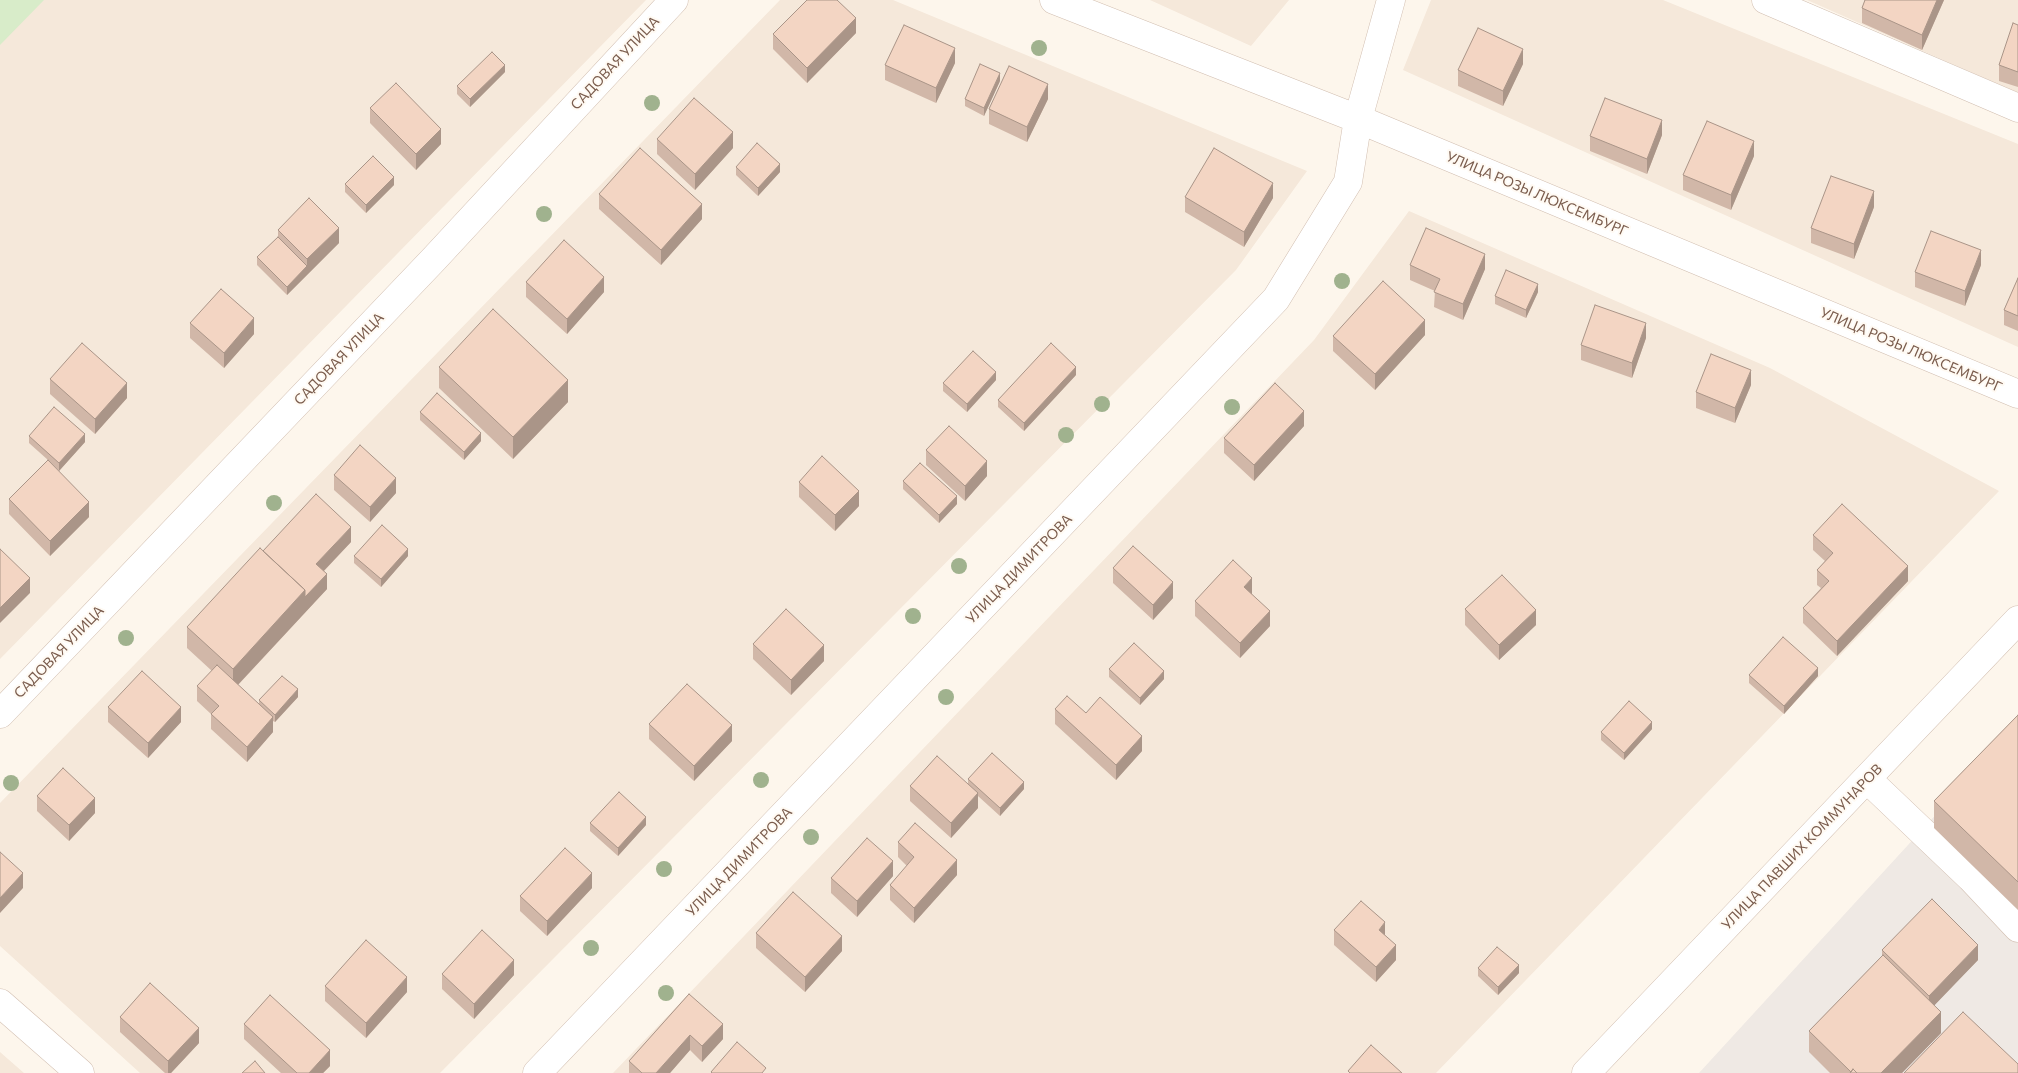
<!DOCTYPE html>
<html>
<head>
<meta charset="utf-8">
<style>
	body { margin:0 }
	canvas { display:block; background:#fdf6ec }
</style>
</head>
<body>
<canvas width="2018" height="1073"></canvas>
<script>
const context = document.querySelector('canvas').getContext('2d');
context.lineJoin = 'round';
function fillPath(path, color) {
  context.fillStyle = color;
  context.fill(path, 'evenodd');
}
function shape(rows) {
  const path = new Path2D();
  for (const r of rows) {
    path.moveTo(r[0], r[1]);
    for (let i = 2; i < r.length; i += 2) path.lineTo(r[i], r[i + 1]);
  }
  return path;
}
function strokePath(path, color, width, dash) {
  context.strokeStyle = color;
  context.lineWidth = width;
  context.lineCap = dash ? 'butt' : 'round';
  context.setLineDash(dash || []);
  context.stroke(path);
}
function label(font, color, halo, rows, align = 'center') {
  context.font = font + ' Commissioner,sans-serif';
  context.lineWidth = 4;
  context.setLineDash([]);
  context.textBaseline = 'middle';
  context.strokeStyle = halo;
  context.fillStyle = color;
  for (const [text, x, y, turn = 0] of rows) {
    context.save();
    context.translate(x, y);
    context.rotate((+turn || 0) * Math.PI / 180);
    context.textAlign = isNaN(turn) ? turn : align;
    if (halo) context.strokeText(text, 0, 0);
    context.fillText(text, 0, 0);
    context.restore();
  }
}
const residential = shape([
	[0,0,646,0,0,659],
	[780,0,893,0,1307,171,1236,270,440,1073,140,1073,0,946,0,803],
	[1150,0,1289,0,1251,46],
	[1431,0,1663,0,2018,144,2018,347,1403,70],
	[1807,0,2018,0,2018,93],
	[1409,211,1770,368,1999,491,1436,1073,613,1073,1314,340],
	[0,1052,24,1073,0,1073]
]);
const industrial = shape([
	[2018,725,2018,1073,1699,1073]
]);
const green = shape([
	[0,0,44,0,0,45]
]);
const minor = shape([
	[1054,0,1358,119,2018,394],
	[1766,0,2018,108],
	[0,714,434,259,674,0],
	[1867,779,1971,878,2018,928],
	[0,1003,80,1073],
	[537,1073,1276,299,1348,182,1358,119,1391,0],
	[1586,1073,2018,620]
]);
const trees = [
	[1039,48],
	[652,103],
	[544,214],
	[1342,281],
	[1102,404],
	[1232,407],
	[1066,435],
	[274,503],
	[959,566],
	[913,616],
	[126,638],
	[946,697],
	[761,780],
	[11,783],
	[811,837],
	[664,869],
	[591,948],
	[666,993]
];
const wall = shape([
	[1865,0,1944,0,1922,50,1862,23,1862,8],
	[2018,25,2018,87,1999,81,1999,65],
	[856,33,807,83,773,49,773,34],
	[955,63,936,103,885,80,885,65],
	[1523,64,1503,106,1458,86,1458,70],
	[505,72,470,107,457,94,457,86],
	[1000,81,984,116,965,106,965,99],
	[1048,99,1027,142,989,124,989,109],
	[370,108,441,144,416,170,370,123],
	[1662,135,1647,174,1590,151,1590,136],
	[657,139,733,148,695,190,657,154],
	[1754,156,1731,210,1683,190,1683,175],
	[736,167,780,172,758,196,736,175],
	[345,184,394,185,366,213,345,192],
	[599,194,702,219,661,265,599,209],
	[1185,197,1273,198,1244,247,1185,212],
	[1874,207,1854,259,1811,243,1811,228],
	[278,230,339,243,287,295,257,265,257,257,278,237],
	[1410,265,1485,269,1463,320,1434,307,1435,291,1410,280],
	[1981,265,1965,306,1915,287,1915,272],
	[2018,278,2018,331,2004,325,2004,310],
	[526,282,604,292,567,334,526,297],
	[1538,292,1526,318,1495,304,1495,296],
	[190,323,254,334,224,368,190,338],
	[1425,335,1375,390,1333,351,1333,336],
	[1646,338,1632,378,1581,360,1581,345],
	[439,367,568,402,513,459,439,388],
	[1076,375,1024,431,998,407,998,400],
	[50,379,127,398,95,434,50,394],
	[996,380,967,412,943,391,943,383],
	[1751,385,1735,423,1696,408,1696,392],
	[420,412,481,441,464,460,420,420],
	[1304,426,1254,481,1224,453,1224,438],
	[29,436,85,442,59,471,49,461,89,517,50,556,9,514,9,499,48,460,29,443],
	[926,450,987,476,965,501,926,465],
	[334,475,396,493,370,522,334,490],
	[903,481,957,504,939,523,903,489],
	[799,482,859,506,835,531,799,497],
	[1813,535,1908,581,1837,656,1803,623,1803,608,1821,588,1817,585,1817,570,1825,561,1813,550],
	[351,542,324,571,327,589,238,685,259,705,259,700,298,697,275,722,273,721,273,732,247,762,211,729,211,714,197,701,197,686,212,671,187,648,187,627,263,551],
	[354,556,408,556,381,587,354,563],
	[1113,568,1173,598,1153,620,1113,583],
	[1252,594,1270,626,1240,658,1195,616,1195,601],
	[1465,609,1536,625,1499,660,1465,625],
	[753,644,824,661,791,695,753,659],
	[1109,669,1164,679,1140,705,1109,677],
	[1749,675,1818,676,1784,714,1749,683],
	[108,707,181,722,148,758,108,722],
	[1055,709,1086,713,1142,751,1116,780,1055,724],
	[2018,715,2018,910,1934,828,1934,801],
	[649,724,732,741,694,781,649,739],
	[1652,729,1624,760,1601,740,1601,732],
	[968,779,1024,789,1000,816,978,796,978,808,951,838,910,801,910,786,968,784],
	[37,796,95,813,69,841,37,811],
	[590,823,646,825,618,856,590,831],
	[898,842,957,875,914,923,890,900,890,885,907,866,898,857],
	[893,876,857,917,831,893,831,878],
	[592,888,547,936,520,911,520,896],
	[1334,930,1385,935,1396,960,1376,982,1334,945],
	[756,933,842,951,805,992,756,948],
	[1882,950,1978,960,1934,1005,1941,1033,1902,1073,1830,1073,1809,1052,1809,1031,1882,956],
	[1478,968,1519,973,1498,995,1478,976],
	[442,974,514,975,474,1019,442,989],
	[325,986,407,992,366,1038,325,1001],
	[689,994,723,1039,702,1062,690,1050,670,1073,629,1073,629,1061],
	[120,1017,199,1043,171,1073,165,1073,120,1032],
	[244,1024,330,1066,323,1073,281,1073,244,1039]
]);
const shadedWall = shape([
	[1937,0,1944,0,1922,50,1922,35],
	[856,18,856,33,807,83,807,68],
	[955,48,955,63,936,103,936,88],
	[1523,49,1523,64,1503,106,1503,91],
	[505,65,505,72,470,107,470,99],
	[1000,73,1000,81,984,116,984,108],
	[1048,84,1048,99,1027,142,1027,127],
	[1662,120,1662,135,1647,174,1647,159],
	[441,129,441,144,416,170,416,154],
	[733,132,733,148,695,190,695,174],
	[1754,141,1754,156,1731,210,1731,195],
	[780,164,780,172,758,196,758,188],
	[394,177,394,185,366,213,366,205],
	[1273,183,1273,198,1244,247,1244,232],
	[1874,191,1874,207,1854,259,1854,244],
	[702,204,702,219,661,265,661,250],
	[339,228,339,243,287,295,287,287,307,266,307,259],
	[1981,250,1981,265,1965,306,1965,291],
	[1485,254,1485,269,1463,320,1463,304],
	[604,277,604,292,567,334,567,319],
	[1538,284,1538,292,1526,318,1526,310],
	[254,318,254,334,224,368,224,353],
	[1425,320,1425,335,1375,390,1375,374],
	[1646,323,1646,338,1632,378,1632,363],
	[1076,367,1076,375,1024,431,1024,423],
	[1751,370,1751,385,1735,423,1735,408],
	[996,372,996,380,967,412,967,404],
	[568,380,568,402,513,459,513,437],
	[127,383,127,398,95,434,95,419],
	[1304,411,1304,426,1254,481,1254,465],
	[481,433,481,441,464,460,464,452],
	[85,434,85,442,59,471,59,463],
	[987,461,987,476,965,501,965,486],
	[396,478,396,493,370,522,370,507],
	[859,491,859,506,835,531,835,515],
	[957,496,957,504,939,523,939,515],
	[89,502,89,517,50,556,50,541],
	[351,527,351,542,316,579,316,564],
	[408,549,408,556,381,587,381,579],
	[1908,566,1908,581,1837,656,1837,641],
	[327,574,327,589,233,690,233,669,305,590],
	[30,578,30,593,0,623,0,608],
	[1252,578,1252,594,1244,602,1244,587],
	[1173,582,1173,598,1153,620,1153,605],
	[1536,610,1536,625,1499,660,1499,645],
	[1270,611,1270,626,1240,658,1240,643],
	[824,645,824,661,791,695,791,680],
	[1818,668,1818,676,1784,714,1784,706],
	[1164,671,1164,679,1140,705,1140,698],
	[298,689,298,697,275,722,275,715],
	[181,707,181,722,148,758,148,743],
	[273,717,273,732,247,762,247,747],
	[1652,722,1652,729,1624,760,1624,753],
	[732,725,732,741,694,781,694,766],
	[1142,736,1142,751,1116,780,1116,765],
	[1024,782,1024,789,1000,816,1000,808],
	[978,793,978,808,951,838,951,823],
	[95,798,95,813,69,841,69,825],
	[646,817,646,825,618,856,618,848],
	[957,860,957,875,914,923,914,908],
	[893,861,893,876,857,917,857,901],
	[23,873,23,888,0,913,0,898],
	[592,873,592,888,547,936,547,921],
	[1385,922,1385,937,1379,930],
	[842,936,842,951,805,992,805,977],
	[1396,945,1396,960,1376,982,1376,967],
	[1978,945,1978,960,1929,1011,1929,996],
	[514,960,514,975,474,1019,474,1004],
	[1519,965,1519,973,1498,995,1498,987],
	[407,977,407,992,366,1038,366,1023],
	[1941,1012,1941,1033,1902,1073,1881,1073],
	[723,1024,723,1039,702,1062,702,1046],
	[199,1028,199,1043,171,1073,168,1073,168,1061],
	[690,1035,690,1050,670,1073,656,1073],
	[330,1050,330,1066,323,1073,309,1073]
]);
const building = shape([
	[807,0,837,0,856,18,807,68,773,34,807,0],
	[1865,0,1937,0,1922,35,1862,8,1865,0],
	[2013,23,2018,25,2018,72,1999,65,2013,23],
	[904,25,955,48,936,88,885,65,904,25],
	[1478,28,1523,49,1503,91,1458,70,1478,28],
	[492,52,505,65,470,99,457,86,492,52],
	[980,64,1000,73,984,108,965,99,980,64],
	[1009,66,1048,84,1027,127,989,109,1009,66],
	[396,83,441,129,416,154,370,108,396,83],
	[694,98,733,132,695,174,657,139,694,98],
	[1605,98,1662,120,1647,159,1590,136,1605,98],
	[1707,121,1754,141,1731,195,1683,175,1707,121],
	[757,143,780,164,758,188,736,167,757,143],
	[640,148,702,204,661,250,599,194,640,148],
	[1214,148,1273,183,1244,232,1185,197,1214,148],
	[373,156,394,177,366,205,345,184,373,156],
	[1831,176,1874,191,1854,244,1811,228,1831,176],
	[309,198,339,228,307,259,278,230,309,198],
	[1426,228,1485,254,1463,304,1434,292,1440,279,1410,265,1426,228],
	[1931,231,1981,250,1965,291,1915,272,1931,231],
	[278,237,307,266,287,287,257,257,278,237],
	[564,240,604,277,567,319,526,282,564,240],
	[1506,270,1538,284,1526,310,1495,296,1506,270],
	[2018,278,2018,316,2004,310,2018,278],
	[1383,281,1425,320,1375,374,1333,336,1383,281],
	[221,289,254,318,224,353,190,323,221,289],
	[1595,305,1646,323,1632,363,1581,345,1595,305],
	[493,309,568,380,513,437,439,367,493,309],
	[82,343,127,383,95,419,50,379,82,343],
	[1051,343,1076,367,1024,423,998,400,1051,343],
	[973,351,996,372,967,404,943,383,973,351],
	[1711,354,1751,370,1735,408,1696,392,1711,354],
	[1275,383,1304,411,1254,465,1224,438,1275,383],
	[437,393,481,433,464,452,420,412,437,393],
	[54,407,85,434,59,463,29,436,54,407],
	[949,426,987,461,965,486,926,450,949,426],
	[360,445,396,478,370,507,334,475,360,445],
	[822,456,859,491,835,515,799,482,822,456],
	[48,460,89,502,50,541,9,499,48,460],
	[920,463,957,496,939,515,903,481,920,463],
	[316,494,351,527,316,564,327,574,305,597,305,590,263,551,316,494],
	[1842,504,1908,566,1837,641,1803,608,1829,581,1817,570,1833,553,1813,535,1842,504],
	[382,525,408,549,381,579,354,556,382,525],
	[1133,546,1173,582,1153,605,1113,568,1133,546],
	[260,548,305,590,233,669,187,627,260,548],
	[0,549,30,578,0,608,0,549],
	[1233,560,1252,578,1244,587,1270,611,1240,643,1195,601,1233,560],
	[1502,575,1536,610,1499,645,1465,609,1502,575],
	[786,609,824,645,791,680,753,644,786,609],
	[1783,637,1818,668,1784,706,1749,675,1783,637],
	[1134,643,1164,671,1140,698,1109,669,1134,643],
	[217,665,273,717,247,747,211,714,219,706,197,686,217,665],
	[142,671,181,707,148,743,108,707,142,671],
	[282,676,298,689,275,715,259,700,282,676],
	[687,684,732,725,694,766,649,724,687,684],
	[1067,696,1086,713,1100,697,1142,736,1116,765,1055,709,1067,696],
	[1629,701,1652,722,1624,753,1601,732,1629,701],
	[2018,715,2018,882,1934,801,2018,715],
	[992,753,1024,782,1000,808,968,779,992,753],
	[937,756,978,793,951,823,910,786,937,756],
	[63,768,95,798,69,825,37,796,63,768],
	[619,792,646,817,618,848,590,823,619,792],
	[915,823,957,860,914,908,890,885,914,857,898,842,915,823],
	[867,838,893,861,857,901,831,878,867,838],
	[565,848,592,873,547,921,520,896,565,848],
	[0,852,23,873,0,898,0,852],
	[793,892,842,936,805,977,756,933,793,892],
	[1932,899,1978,945,1929,996,1882,950,1932,899],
	[1361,901,1385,922,1379,930,1396,945,1376,967,1334,930,1361,901],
	[482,930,514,960,474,1004,442,974,482,930],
	[366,940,407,977,366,1023,325,986,366,940],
	[1497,947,1519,965,1498,987,1478,968,1497,947],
	[1883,955,1941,1012,1881,1073,1857,1073,1853,1069,1851,1072,1809,1031,1883,955],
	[150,983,199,1028,168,1061,120,1017,150,983],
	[689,994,723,1024,702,1046,690,1035,656,1073,642,1073,629,1061,689,994],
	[270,995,330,1050,309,1073,297,1073,244,1024,270,995],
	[1963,1012,2018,1064,2018,1073,1904,1073,1963,1012],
	[737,1042,766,1068,762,1073,712,1073,711,1072,737,1042],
	[1371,1045,1402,1073,1350,1073,1348,1071,1371,1045],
	[255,1061,265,1073,242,1073,255,1061],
	[1853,1069,1857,1073,1850,1073,1853,1069]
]);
const streetNames = [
	["САДОВАЯ УЛИЦА",615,63,-47],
	["УЛИЦА РОЗЫ ЛЮКСЕМБУРГ",1537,194,23],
	["УЛИЦА РОЗЫ ЛЮКСЕМБУРГ",1911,350,23],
	["САДОВАЯ УЛИЦА",339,359,-46],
	["УЛИЦА ДИМИТРОВА",1019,569,-46],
	["САДОВАЯ УЛИЦА",59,652,-46],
	["УЛИЦА ПАВШИХ КОММУНАРОВ",1802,847,-46],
	["УЛИЦА ДИМИТРОВА",739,862,-46]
];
fillPath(residential, '#f5e8da');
fillPath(industrial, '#efe9e4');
fillPath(green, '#d8ecc9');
strokePath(minor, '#d1beb0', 29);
strokePath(minor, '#fff', 28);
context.fillStyle = '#a0b28e';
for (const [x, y] of trees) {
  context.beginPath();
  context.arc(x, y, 8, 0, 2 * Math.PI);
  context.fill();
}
fillPath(wall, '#d1b7a8');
fillPath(shadedWall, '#aa9588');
fillPath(building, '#f3d5c3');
strokePath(building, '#aa9588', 1);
label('14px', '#7a5c4d', '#fffaf3', streetNames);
</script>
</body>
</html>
